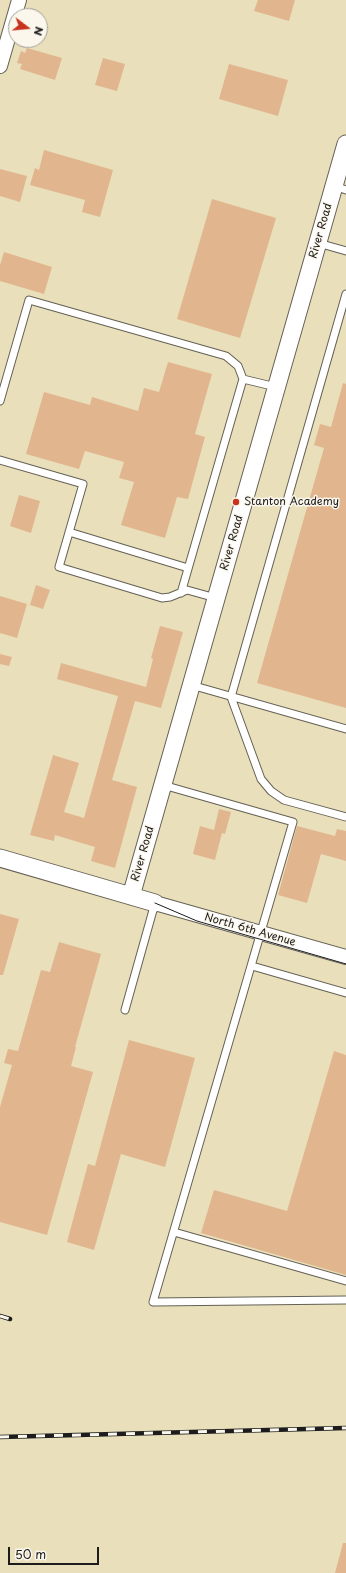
<!DOCTYPE html>
<html>
<head>
<meta charset="utf-8">
<style>
	body { margin:0 }
	#map { position:relative; width:346px; height:1573px; overflow:hidden; background:#e9dfbb; font-family:"Playpen Sans",sans-serif }
	canvas { display:block }
	.north { position:absolute; left:8px; top:8px; width:40px; height:40px; box-sizing:border-box; background:#fbf7ec; border:1px solid #a29f99; border-radius:50%; rotate:106deg; font-size:11px; font-weight:700; line-height:16px; text-align:center; color:#1c1c1c }
	.north::after { content:''; display:block; margin:auto; width:14px; height:18px; background:#c8321e; clip-path:polygon(50% 0,100% 100%,50% 72%,0 100%) }
	.scale { position:absolute; left:8px; top:1547px; width:91px; height:18px; box-sizing:border-box; border:2px solid #1c1c1c; border-top:0; padding-left:5px; font-size:12px; line-height:14px; white-space:nowrap; color:#1c1c1c; -webkit-text-stroke:3px #fbf7ec; paint-order:stroke }
</style>
</head>
<body>
<div id="map">
<canvas width="346" height="1573"></canvas>
<div class="north">N</div>
<div class="scale">50 m</div>
</div>
<script>
const context = document.querySelector('canvas').getContext('2d');
context.lineJoin = 'round';
function fillPath(path, color) {
  context.fillStyle = color;
  context.fill(path, 'evenodd');
}
function shape(rows) {
  const path = new Path2D();
  for (const r of rows) {
    path.moveTo(r[0], r[1]);
    for (let i = 2; i < r.length; i += 2) path.lineTo(r[i], r[i + 1]);
  }
  return path;
}
function strokePath(path, color, width, dash) {
  context.strokeStyle = color;
  context.lineWidth = width;
  context.lineCap = dash ? 'butt' : 'round';
  context.setLineDash(dash || []);
  context.stroke(path);
}
function label(font, color, halo, rows, align = 'center') {
  context.font = font + ' "Playpen Sans",sans-serif';
  context.lineWidth = 3;
  context.setLineDash([]);
  context.textBaseline = 'middle';
  context.strokeStyle = halo;
  context.fillStyle = color;
  for (const [text, x, y, turn = 0] of rows) {
    context.save();
    context.translate(x, y);
    context.rotate((+turn || 0) * Math.PI / 180);
    context.textAlign = isNaN(turn) ? turn : align;
    if (halo) context.strokeText(text, 0, 0);
    context.fillText(text, 0, 0);
    context.restore();
  }
}
const building = shape([
	[258,0,295,0,289,21,254,11],
	[27,48,62,58,55,80,20,69,22,64,17,63,21,51,25,53],
	[103,58,125,64,117,91,95,85],
	[229,64,288,80,278,116,219,99],
	[44,150,113,170,100,217,82,212,85,200,30,185,35,168,39,170],
	[0,169,27,176,20,202,0,196],
	[212,199,276,218,240,338,177,319],
	[4,252,52,267,44,294,0,281,0,265],
	[168,362,212,374,195,434,205,437,188,499,177,497,165,538,121,525,134,482,119,478,124,462,85,451,79,469,26,454,44,392,90,405,92,397,138,411,144,388,159,392],
	[343,383,346,384,346,708,257,683,324,448,314,445,320,424,331,427],
	[19,495,40,501,31,533,10,526],
	[36,585,50,590,43,609,30,605],
	[0,596,27,604,17,638,0,633],
	[160,626,183,632,161,708,135,701,112,780,137,787,115,868,91,861,95,847,55,835,54,841,30,835,53,755,79,763,64,812,84,818,118,696,57,679,61,663,146,687,153,659,151,658],
	[0,654,12,657,9,666,0,664],
	[219,809,231,812,225,834,222,833,215,860,193,854,200,826,214,830],
	[297,826,335,836,337,829,346,831,346,861,321,854,307,903,278,895],
	[0,914,19,919,3,975,0,975],
	[59,942,101,954,75,1047,76,1047,71,1066,93,1072,47,1235,0,1222,0,1107,12,1065,4,1063,8,1049,18,1051,41,970,50,972],
	[129,1040,195,1058,165,1167,121,1154,94,1250,67,1242,88,1164,95,1166],
	[334,1051,346,1055,346,1275,201,1233,214,1190,287,1211],
	[343,1543,346,1543,346,1573,335,1573]
]);
const service = shape([
	[334,186,346,190],
	[318,243,346,251],
	[346,294,231,697,261,779,271,791,284,800,346,817],
	[0,401,29,300,226,356,238,366,243,379,276,387],
	[0,460,83,484,59,567,162,598,170,597,187,590,216,598],
	[69,532,188,568],
	[181,593,243,379],
	[191,685,346,729],
	[163,785,293,822,153,1302,346,1300],
	[252,966,346,993],
	[125,1010,155,903],
	[174,1232,346,1281]
]);
const minor = shape([
	[0,66,19,0],
	[155,903,346,957]
]);
const tertiary = shape([
	[0,858,155,903],
	[131,896,346,144]
]);
const tram = shape([
	[155,903,197,921,346,964]
]);
const rail = shape([
	[0,1316,10,1319],
	[0,1437,346,1428]
]);
const markers = [
	[236,502,4,"#c8321e"]
];
const streetNames = [
	["River Road",321,231,-74],
	["River Road",232,543,-74],
	["River Road",143,854,-74],
	["North 6th Avenue",250,930,16]
];
const poiNames = [
	["Stanton Academy",244,502]
];
fillPath(building, '#e1b68e');
strokePath(service, '#646054', 9);
strokePath(minor, '#646054', 16);
strokePath(tertiary, '#646054', 19);
strokePath(service, '#fff', 7);
strokePath(minor, '#fff', 14);
strokePath(tertiary, '#fff', 17);
strokePath(tram, '#1c1c1c', 1);
strokePath(rail, '#1c1c1c', 4.5);
strokePath(rail, '#fbf7ec', 3, [9]);
for (const [x, y, r, color] of markers) {
  const dot = new Path2D();
  dot.arc(x, y, r, 0, 2 * Math.PI);
  context.fillStyle = color;
  context.fill(dot);
  strokePath(dot, '#fbf7ec', 1.5);
}
label('11px', '#1c1c1c', '#fbf7ec', streetNames);
label('11px', '#1c1c1c', '#fbf7ec', poiNames, 'left');
</script>
</body>
</html>
